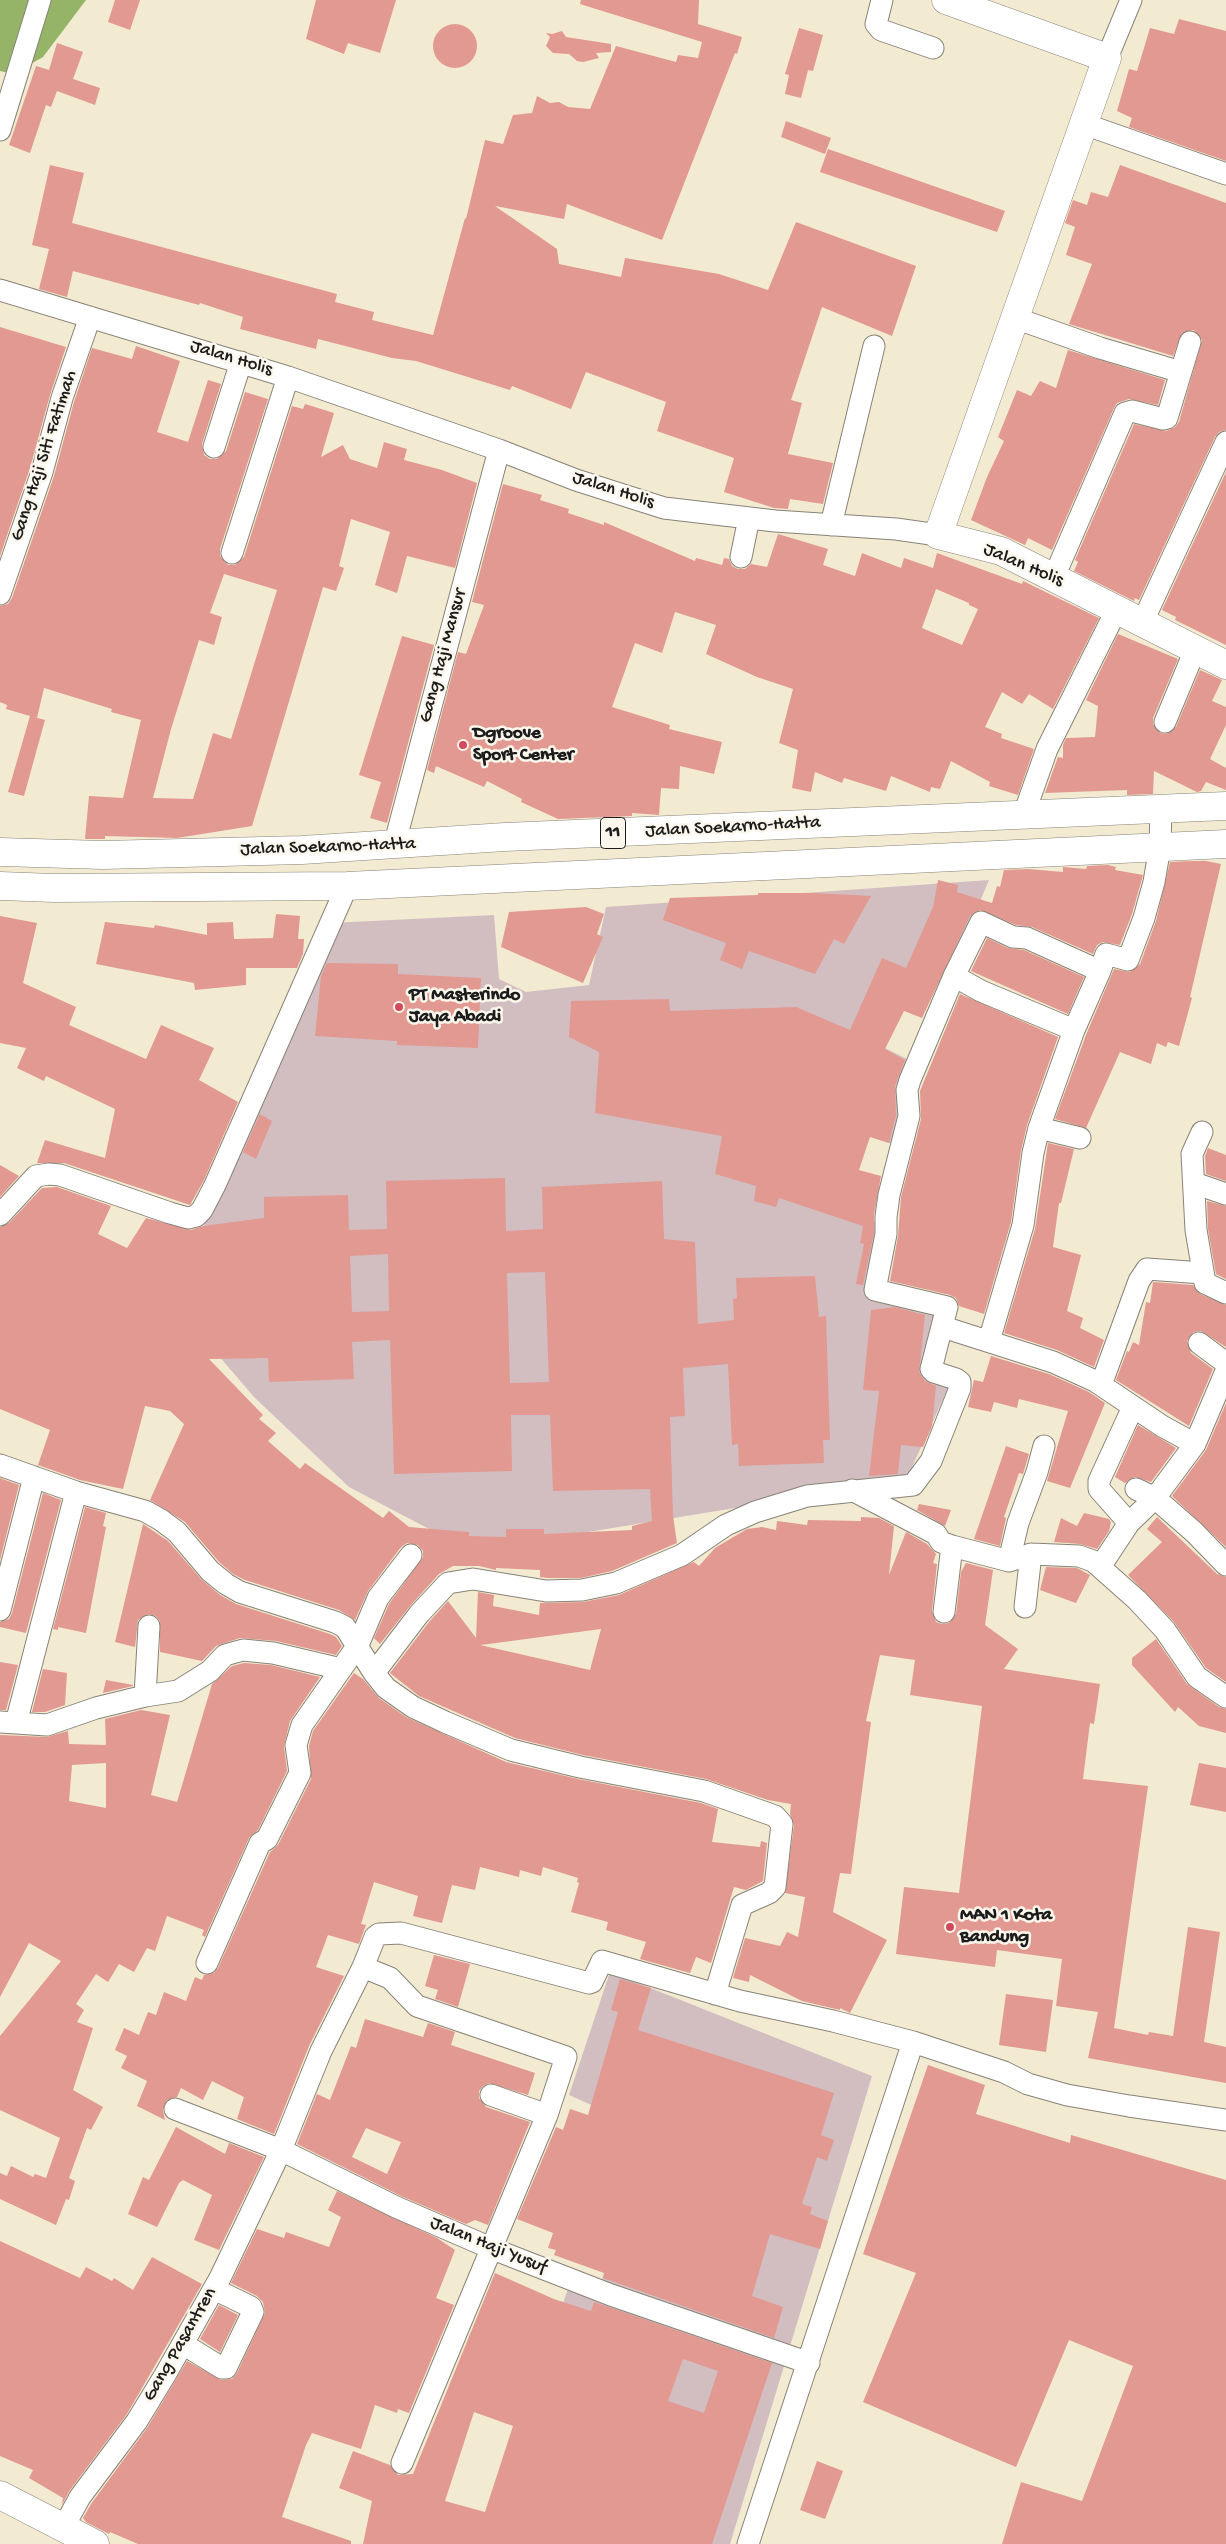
<!DOCTYPE html>
<html>
<head>
<meta charset="utf-8">
<style>
	body { margin:0 }
	canvas { display:block; background:#f3ead2 }
</style>
</head>
<body>
<canvas width="1226" height="2544"></canvas>
<script>
const context = document.querySelector('canvas').getContext('2d');
context.lineJoin = 'round';
function fillPath(path, color) {
  context.fillStyle = color;
  context.fill(path, 'evenodd');
}
function shape(rows) {
  const path = new Path2D();
  for (const r of rows) {
    if (r.length === 3) {
      path.moveTo(r[0] + r[2], r[1]);
      path.arc(r[0], r[1], r[2], 0, 2 * Math.PI);
      continue;
    }
    path.moveTo(r[0], r[1]);
    for (let i = 2; i < r.length; i += 2) path.lineTo(r[i], r[i + 1]);
  }
  return path;
}
function strokePath(path, color, width, dash) {
  context.strokeStyle = color;
  context.lineWidth = width;
  context.lineCap = dash ? 'butt' : 'round';
  context.setLineDash(dash || []);
  context.stroke(path);
}
function label(font, color, halo, rows, align = 'center') {
  context.font = font + ' "Gochi Hand",sans-serif';
  context.lineWidth = 5;
  context.setLineDash([]);
  context.textBaseline = 'middle';
  context.strokeStyle = halo;
  context.fillStyle = color;
  for (const [text, x, y, turn = 0] of rows) {
    context.save();
    context.translate(x, y);
    context.rotate((+turn || 0) * Math.PI / 180);
    context.textAlign = isNaN(turn) ? turn : align;
    if (halo) context.strokeText(text, 0, 0);
    context.fillText(text, 0, 0);
    context.restore();
  }
}
const industrial = shape([
	[989,880,945,985,916,974,883,1047,909,1060,910,1104,895,1145,869,1136,799,1192,881,1225,867,1282,941,1307,922,1366,951,1382,906,1480,515,1544,431,1530,349,1487,254,1397,212,1348,204,1220,331,923,494,915,499,979,526,992,589,985,606,907],
	[610,1972,872,2076,730,2544,481,2544,572,2277,600,2285,654,2133,569,2095]
]);
const forest = shape([
	[0,0,86,0,43,57,13,74,0,71]
]);
const building = shape([
	[115,0,140,0,130,30,108,22],
	[316,0,396,0,380,53,348,43,344,54,306,39],
	[581,0,699,0,698,24,742,37,737,54,735,53,662,240,567,204,564,219,495,206,557,249,559,264,621,277,625,258,719,274,768,290,796,222,916,266,892,336,822,307,791,400,802,403,788,454,833,463,823,504,790,499,788,509,774,508,724,492,734,458,657,431,666,402,586,372,571,409,512,386,510,390,416,361,392,358,318,339,316,349,240,329,243,317,200,303,199,305,73,271,67,297,39,289,49,249,32,245,50,165,84,173,72,223,337,294,335,302,374,312,372,320,433,335,465,218,466,219,485,140,503,144,513,115,532,113,537,96,550,103,559,102,568,107,590,109,616,46,676,62,678,55,698,58,702,42,580,4],
	[1179,19,1226,31,1226,161,1129,127,1132,118,1117,111,1129,69,1137,71,1150,28,1174,34],
	[455,46,22],
	[799,28,823,35,813,71,808,70,801,98,785,94,789,75,785,74],
	[562,31,566,37,611,44,611,52,596,53,599,58,583,62,577,61,569,54,553,53,546,46,550,37,546,33,552,34],
	[57,43,83,52,73,79,100,88,95,105,57,91,51,107,46,105,30,153,9,145,36,66,49,70],
	[786,121,831,138,825,154,781,137],
	[828,149,1005,211,997,232,820,172],
	[1120,165,1226,203,1226,430,1219,432,1215,437,1139,600,1135,598,1134,601,1074,571,1078,562,1075,560,1134,424,1166,431,1175,427,1179,422,1202,340,1194,330,1182,333,1173,356,1069,324,1092,264,1066,255,1075,227,1065,223,1073,200,1087,205,1091,192,1108,197],
	[0,327,66,347,50,395,30,468,0,556],
	[136,346,180,361,157,432,188,442,208,380,221,384,202,444,204,455,210,459,217,459,226,451,245,392,268,399,220,549,220,556,228,565,235,565,244,557,292,406,303,409,305,404,334,413,321,457,343,445,350,459,377,468,384,442,407,449,404,460,442,470,477,483,455,568,407,556,397,593,375,585,390,532,351,519,339,566,344,568,336,591,323,587,252,826,177,838,105,836,105,839,85,839,89,796,123,798,141,720,111,712,112,709,44,688,37,718,6,709,7,705,0,702,0,606,8,604,12,598,54,476,74,402,92,348,132,359],
	[224,574,277,590,231,739,213,733,193,799,153,798,171,729,199,640,214,645,222,617,210,613],
	[1068,350,1165,380,1158,405,1129,399,1117,403,1114,408,1052,550,1028,538,1025,545,971,520,987,477,1004,441,998,437,1017,390,1031,396,1040,381,1056,388],
	[1226,472,1226,645,1175,620,1176,617,1162,610],
	[503,484,542,495,540,500,569,509,568,513,604,525,604,522,695,561,696,558,722,565,724,558,729,559,732,566,738,569,745,569,751,564,767,567,778,534,828,549,823,565,855,576,862,553,901,568,904,558,933,568,937,553,1022,584,1023,581,1099,618,1053,709,1029,694,1022,704,1002,692,985,727,1002,734,1001,738,1034,749,1018,795,989,786,990,782,951,761,940,789,931,787,930,792,891,776,886,791,844,778,842,783,815,772,811,792,792,788,798,750,779,743,793,689,757,677,706,654,716,625,675,612,662,653,635,643,612,707,670,725,669,729,722,742,714,774,680,766,679,789,661,788,659,815,632,813,632,816,558,819,521,802,522,799,487,781,484,787,436,766,434,773,427,770,458,652,466,654,484,605,472,602],
	[936,589,969,603,969,605,978,609,962,645,922,628],
	[1118,634,1178,659,1153,718,1153,724,1160,733,1167,734,1176,727,1200,670,1222,680,1212,701,1226,707,1226,725,1210,759,1226,768,1226,790,1206,782,1201,791,1197,792,1154,771,1153,794,1127,795,1127,790,1045,793,1058,757,1063,758,1063,745,1066,738,1095,737,1098,706,1086,700],
	[402,636,434,645,387,823,370,818,381,782,359,775],
	[30,716,45,720,24,796,8,792],
	[1192,861,1206,861,1221,864,1190,997,1192,998,1179,1046,1168,1042,1166,1047,1157,1043,1151,1064,1120,1052,1086,1128,1055,1119,1086,1035,1114,969,1130,972,1140,964,1156,921,1170,862],
	[1108,865,1116,867,1115,870,1143,875,1132,914,1120,945,1103,942,1097,945,1093,954,1032,927,1016,925,980,910,970,916,922,1018,904,1011,885,1049,905,1060,895,1086,896,1115,889,1143,870,1137,859,1170,881,1176,874,1215,874,1233,863,1285,856,1284,864,1244,860,1243,863,1226,779,1198,776,1207,754,1201,756,1186,715,1174,722,1136,595,1113,599,1052,569,1037,571,1001,669,999,670,1011,796,1007,850,1030,882,958,906,968,933,907,938,880,958,885,957,892,992,903,997,886,1000,887,1004,870,1028,869,1063,872,1063,867,1086,869,1087,866],
	[758,893,815,893,871,896,844,944,834,939,815,974,749,951,742,969,720,960,726,943,663,920,670,898,758,895],
	[586,907,604,914,597,934,603,937,583,983,501,947,509,912],
	[276,914,300,916,298,939,304,939,303,954,297,968,246,968,246,985,195,990,194,983,96,964,105,922,154,928,155,925,207,935,207,923,233,922,234,939,273,938],
	[0,916,37,923,23,983,76,1007,69,1025,146,1059,161,1025,214,1048,199,1080,238,1102,204,1180,190,1205,64,1163,37,1163,45,1140,105,1158,115,1109,46,1076,44,1081,17,1068,26,1048,0,1043],
	[987,938,1008,948,1024,950,1084,977,1068,1014,971,971],
	[327,963,398,964,398,974,481,978,478,1048,397,1045,397,1041,315,1036,321,976],
	[960,994,1058,1037,1027,1125,1021,1151,1011,1222,984,1314,959,1306,956,1298,950,1295,890,1281,898,1236,901,1197,921,1119,920,1091],
	[260,1114,272,1121,256,1159,243,1152],
	[1048,1143,1074,1149,1061,1203,1059,1203,1053,1247,1081,1255,1067,1311,1083,1318,1080,1328,1104,1340,1094,1367,1057,1350,1004,1333,1035,1229],
	[1208,1148,1226,1155,1226,1181,1206,1174,1205,1156],
	[0,1165,19,1176,0,1197],
	[505,1178,506,1231,543,1229,542,1187,662,1181,664,1239,695,1242,698,1324,734,1320,733,1299,737,1298,736,1278,815,1276,819,1317,826,1316,830,1440,823,1440,824,1463,739,1466,738,1444,732,1445,728,1364,683,1368,685,1416,670,1417,673,1516,677,1543,612,1571,581,1578,547,1578,540,1577,540,1570,496,1568,496,1570,479,1566,453,1566,439,1574,410,1606,380,1644,374,1638,389,1604,423,1557,423,1551,418,1545,407,1543,401,1547,368,1591,355,1620,339,1610,245,1580,233,1574,219,1562,185,1522,150,1500,184,1424,170,1411,145,1406,123,1489,80,1480,38,1465,50,1430,0,1409,0,1227,9,1223,42,1188,57,1187,111,1206,98,1234,127,1248,146,1218,191,1230,203,1226,264,1218,264,1197,348,1195,349,1230,387,1229,386,1181],
	[388,1254,389,1311,352,1312,350,1256],
	[545,1272,549,1382,510,1383,507,1273],
	[390,1340,394,1474,512,1471,511,1415,550,1415,553,1491,650,1489,652,1521,632,1526,632,1530,544,1534,544,1529,506,1529,506,1537,469,1536,469,1532,409,1527,389,1511,383,1518,305,1463,300,1469,268,1441,276,1433,259,1419,263,1415,209,1359,268,1358,269,1382,354,1379,352,1342],
	[1207,1201,1226,1206,1226,1279,1216,1274,1208,1229],
	[1153,1282,1193,1285,1200,1294,1226,1305,1226,1347,1201,1331,1194,1332,1187,1341,1191,1353,1213,1369,1189,1426,1116,1380,1127,1351,1129,1352,1133,1342,1139,1345,1146,1302,1150,1303],
	[895,1307,925,1315,919,1372,925,1381,936,1386,932,1426,923,1447,901,1445,898,1474,869,1476,879,1391,863,1390,871,1310],
	[991,1356,1049,1374,1089,1392,1105,1403,1070,1488,1047,1481,1068,1411,1019,1399,1017,1408,994,1402,991,1412,968,1407,974,1380,983,1382],
	[1226,1403,1226,1547,1172,1496,1206,1450],
	[1138,1425,1176,1448,1151,1482,1135,1477,1125,1483,1115,1477],
	[1006,1446,1029,1454,1023,1474,1019,1473,1004,1517,1006,1518,1000,1546,974,1539],
	[0,1478,19,1485,0,1560],
	[43,1493,61,1500,26,1633,0,1627,0,1622,9,1619,12,1613],
	[919,1504,951,1510,945,1526,917,1510],
	[85,1507,106,1513,103,1526,106,1527,86,1633,58,1627,58,1630,53,1629],
	[1084,1513,1109,1519,1111,1522,1109,1531,1097,1549,1080,1544,1054,1542,1061,1518,1077,1526],
	[861,1517,879,1518,894,1526,889,1575,906,1532,927,1544,936,1554,933,1563,937,1564,932,1611,936,1622,942,1624,949,1623,956,1614,961,1572,966,1563,993,1570,985,1625,1018,1649,1004,1669,1100,1684,1094,1724,1090,1723,1083,1779,1148,1786,1114,2028,1148,2035,1149,2032,1173,2036,1188,1927,1220,1932,1204,2042,1226,2047,1226,2083,1088,2058,1098,2012,1056,2006,1062,1959,997,1950,995,1967,896,1954,904,1887,959,1893,982,1706,910,1695,915,1660,880,1655,866,1721,871,1722,851,1874,840,1873,833,1912,887,1940,850,2013,840,2008,840,2010,802,2001,750,1975,749,1982,733,1978,745,1938,780,1946,787,1932,798,1937,805,1897,785,1893,794,1825,790,1814,791,1804,768,1800,706,1779,583,1755,515,1738,419,1696,390,1673,429,1622,448,1601,476,1638,478,1592,494,1595,493,1606,539,1615,540,1603,583,1602,619,1595,694,1562,699,1566,715,1548,747,1529,762,1527,776,1530,777,1521,807,1525,808,1520,861,1521],
	[601,1629,590,1670,480,1645,481,1645],
	[1157,1517,1217,1574,1226,1577,1226,1682,1206,1668,1174,1622,1128,1575,1162,1542,1147,1529],
	[143,1524,168,1541,201,1579,220,1595,236,1604,330,1634,336,1637,342,1646,336,1655,276,1641,240,1638,216,1646,202,1661,160,1652,160,1621,156,1616,149,1614,138,1620,135,1647,115,1642],
	[1046,1567,1077,1568,1090,1575,1076,1603,1040,1590],
	[1156,1639,1187,1684,1219,1707,1226,1709,1226,1733,1199,1726,1178,1707,1175,1712,1132,1665,1132,1658],
	[0,1662,18,1665,6,1710,0,1710],
	[244,1663,271,1665,320,1677,290,1721,284,1746,287,1771,258,1830,249,1838,205,1937,202,1935,204,1930,167,1916,155,1951,147,1948,134,1972,119,1964,108,1982,96,1974,76,2004,84,2010,77,2022,93,2028,73,2090,103,2107,91,2130,87,2128,69,2178,75,2181,69,2200,66,2199,56,2225,0,2199,0,2173,7,2176,11,2166,33,2177,35,2174,46,2178,60,2138,0,2110,0,2036,61,1961,29,1943,0,1997,0,1735,47,1737,68,1731,69,1744,106,1745,105,1719,141,1710,170,1715,151,1795,177,1802,212,1684,232,1666],
	[106,1763,106,1808,69,1801,72,1765],
	[43,1669,67,1673,65,1705,45,1712,32,1712],
	[354,1673,363,1679,379,1698,406,1717,506,1762,578,1779,701,1803,718,1809,712,1842,760,1847,761,1841,767,1843,763,1881,746,1890,734,1887,711,1963,696,1957,690,1973,640,1959,646,1942,606,1930,608,1922,571,1912,579,1883,577,1882,578,1878,543,1867,541,1876,520,1870,519,1877,480,1867,475,1890,452,1885,442,1923,413,1916,418,1896,374,1882,361,1924,366,1925,359,1944,328,1935,316,1967,344,1976,309,2046,274,2134,237,2119,244,2097,212,2081,203,2100,181,2088,177,2097,167,2100,163,2110,165,2120,137,2106,147,2081,121,2068,127,2056,115,2050,124,2028,139,2035,148,2012,156,2015,164,1992,186,2001,195,1977,202,1980,204,1975,214,1973,218,1968,270,1852,278,1845,311,1779,309,1746,313,1731],
	[106,1680,133,1685,133,1686,103,1693],
	[1199,1763,1226,1768,1226,1812,1190,1805],
	[434,1955,470,1964,458,2007,435,1999,438,1990,425,1986],
	[620,1979,651,1988,638,2030,834,2093,821,2135,834,2140,827,2161,817,2157,802,2204,812,2207,810,2214,828,2221,820,2249,770,2234,752,2296,783,2307,774,2338,603,2278,604,2273,554,2255,556,2250,548,2248,553,2233,517,2219,556,2127,563,2130,570,2109,588,2115,618,2012,611,2010],
	[1006,1994,1053,2000,1046,2052,999,2045],
	[365,2019,423,2037,428,2023,455,2032,451,2045,535,2073,528,2095,489,2083,483,2086,479,2091,479,2098,486,2107,530,2122,488,2225,475,2220,466,2224,401,2196,297,2144,317,2094,330,2100,351,2046,356,2048],
	[366,2128,401,2142,387,2174,352,2157],
	[928,2065,985,2085,976,2114,1070,2143,1071,2135,1226,2180,1226,2544,1002,2544,1021,2482,1082,2501,1133,2366,1069,2340,1016,2467,863,2402,916,2273,863,2254],
	[176,2127,225,2154,229,2143,264,2157,219,2250,194,2240,212,2195,183,2180,179,2183,157,2227,128,2214,143,2177,149,2180],
	[337,2191,437,2238,455,2250,436,2298,454,2305,409,2413,398,2409,397,2413,375,2405,361,2449,312,2433,306,2445,282,2517,351,2541,351,2544,138,2544,110,2532,109,2534,86,2522,83,2518,91,2504,147,2428,187,2361,221,2380,232,2379,237,2373,265,2313,263,2302,257,2296,231,2283,257,2229,284,2238,286,2232,329,2247,341,2217,328,2210],
	[0,2241,80,2278,86,2267,112,2281,114,2278,133,2290,152,2257,202,2284,127,2414,70,2490,62,2505,63,2498,29,2478,33,2470,0,2456],
	[495,2273,554,2299,591,2311,594,2302,772,2363,712,2544,363,2544,372,2501,339,2488,353,2451,390,2465,398,2475,413,2474],
	[683,2359,718,2371,704,2413,668,2401],
	[474,2412,513,2426,485,2512,445,2501],
	[219,2305,238,2315,220,2352,200,2339],
	[817,2461,843,2471,825,2519,800,2510]
]);
const street = shape([
	[882,0,876,24,881,30,933,48],
	[1107,58,1131,0],
	[1084,124,1226,174],
	[0,130,40,0],
	[0,290,288,377,499,450,576,480,664,508,775,521,896,529,938,535],
	[1015,318,1100,348,1181,372],
	[214,447,241,362],
	[831,525,874,346],
	[232,553,288,377],
	[741,557,749,518],
	[1054,577,1125,413,1132,411,1163,419,1167,418,1190,342],
	[0,594,42,472,62,398,90,317],
	[1143,621,1226,442],
	[1165,722,1195,650],
	[1024,814,1047,749,1117,609],
	[394,846,499,450],
	[954,976,981,922,1013,937,1027,938,1100,971,1106,954,1128,960,1144,918,1154,882,1160,847,1161,809],
	[1039,1128,1080,1138],
	[1202,1132,1192,1154,1196,1230,1205,1283,1226,1293],
	[1194,1183,1226,1194],
	[0,1215,36,1176,49,1174,60,1175,170,1213,188,1218,196,1216,202,1210,215,1185,347,886],
	[943,1327,1053,1362,1095,1381,1162,1426,1195,1444],
	[989,1341,1023,1225,1033,1153,1039,1128,1074,1030,1100,971],
	[1199,1343,1226,1363],
	[1101,1385,1139,1281,1147,1269,1203,1273],
	[0,1465,76,1492,145,1511,161,1520,177,1532,210,1571,226,1584,240,1592,335,1622,345,1627,374,1673,386,1688,413,1707,445,1722,511,1750,580,1767,704,1791,775,1816,782,1824,775,1887,769,1893,742,1905,715,1994],
	[1136,1489,1155,1498,1194,1532,1226,1565],
	[852,1490,936,1534,941,1542,952,1546,1009,1561,1031,1554,1079,1556,1093,1561,1137,1600,1165,1630,1197,1677,1226,1697],
	[1129,1523,1155,1498,1195,1444,1226,1371],
	[1009,1561,1018,1523,1037,1472,1044,1446],
	[1100,1567,1129,1523,1099,1489,1099,1481,1133,1407],
	[1025,1607,1031,1554],
	[0,1610,34,1477],
	[944,1612,952,1546],
	[374,1673,419,1614,448,1583,473,1579,546,1591,582,1590,616,1583,682,1555,726,1525,755,1512,807,1496,913,1485,931,1461,960,1388,960,1382,956,1379,934,1372,931,1369,947,1307,875,1290,886,1234,886,1217,889,1195,909,1116,907,1090,910,1080,954,976,981,991,1074,1030],
	[145,1696,149,1626],
	[0,1722,47,1725,96,1708,145,1696,178,1691,210,1671,225,1655,243,1650,273,1653,341,1669],
	[16,1723,76,1492],
	[207,1963,260,1843,267,1839,300,1773,296,1745,302,1725,358,1645,378,1598,411,1555],
	[363,1967,390,1978,417,2006,566,2057,547,2115,402,2463],
	[491,2095,547,2115],
	[175,2109,281,2150,396,2207,493,2249,611,2295,809,2363],
	[183,2344,222,2368,226,2368,253,2312,251,2307,214,2289],
	[63,2528,80,2497,137,2421,165,2375,220,2278,281,2150,321,2051,363,1967,375,1937,379,1934,401,1933,589,1983,592,1982,602,1961,740,2001,833,2021,913,2042,1004,2072,1028,2084,1067,2095,1129,2106,1226,2120],
	[748,2544,913,2042]
]);
const secondary = shape([
	[946,0,1107,58,938,535,1001,551,1226,665],
	[0,2495,95,2544]
]);
const highway = shape([
	[0,852,103,855,302,850,505,837,1226,806],
	[0,886,54,888,347,886,1226,844]
]);
const markers = [
	[463,745,5,"#d1495b"],
	[399,1007,5,"#d1495b"],
	[950,1927,5,"#d1495b"]
];
const shields = [
	[613,833,25]
];
const shieldNames = [
	["11",613,833]
];
const streetNames = [
	["Jalan Holis",231,359,17],
	["Gang Haji Siti Fatimah",45,456,-72],
	["Jalan Holis",613,491,18],
	["Jalan Holis",1023,566,23],
	["Gang Haji Mansur",444,656,-75],
	["Jalan Soekarno-Hatta",733,828,-3],
	["Jalan Soekarno-Hatta",328,848,-2],
	["Jalan Haji Yusuf",488,2246,22],
	["Gang Pasantren",181,2345,-60]
];
const poiNames = [
	["Dgroove",473,734],
	["Sport Center",473,756],
	["PT Masterindo",409,996],
	["Jaya Abadi",409,1018],
	["MAN 1 Kota",960,1916],
	["Bandung",960,1938]
];
fillPath(industrial, '#d2bec1');
fillPath(forest, '#96b467');
fillPath(building, '#e29991');
strokePath(street, '#888377', 23);
strokePath(secondary, '#888377', 29);
strokePath(highway, '#888377', 29);
strokePath(street, '#fff', 21);
strokePath(secondary, '#fff', 28);
strokePath(highway, '#fff', 28);
for (const [x, y, r, color] of markers) {
  const dot = new Path2D();
  dot.arc(x, y, r, 0, 2 * Math.PI);
  context.fillStyle = color;
  context.fill(dot);
  strokePath(dot, '#fbf7ec', 2);
}
for (const [x, y, w] of shields) {
  const box = new Path2D();
  box.roundRect(x - w / 2, y - 15.5, w, 31, 4);
  context.fillStyle = '#fbf7ec';
  context.fill(box);
  strokePath(box, '#1c1c1c', 1);
}
label('bold 18px', '#1c1c1c', null, shieldNames);
label('19px', '#1c1c1c', '#fbf7ec', streetNames);
label('bold 19px', '#1c1c1c', '#fbf7ec', poiNames, 'left');
</script>
</body>
</html>
